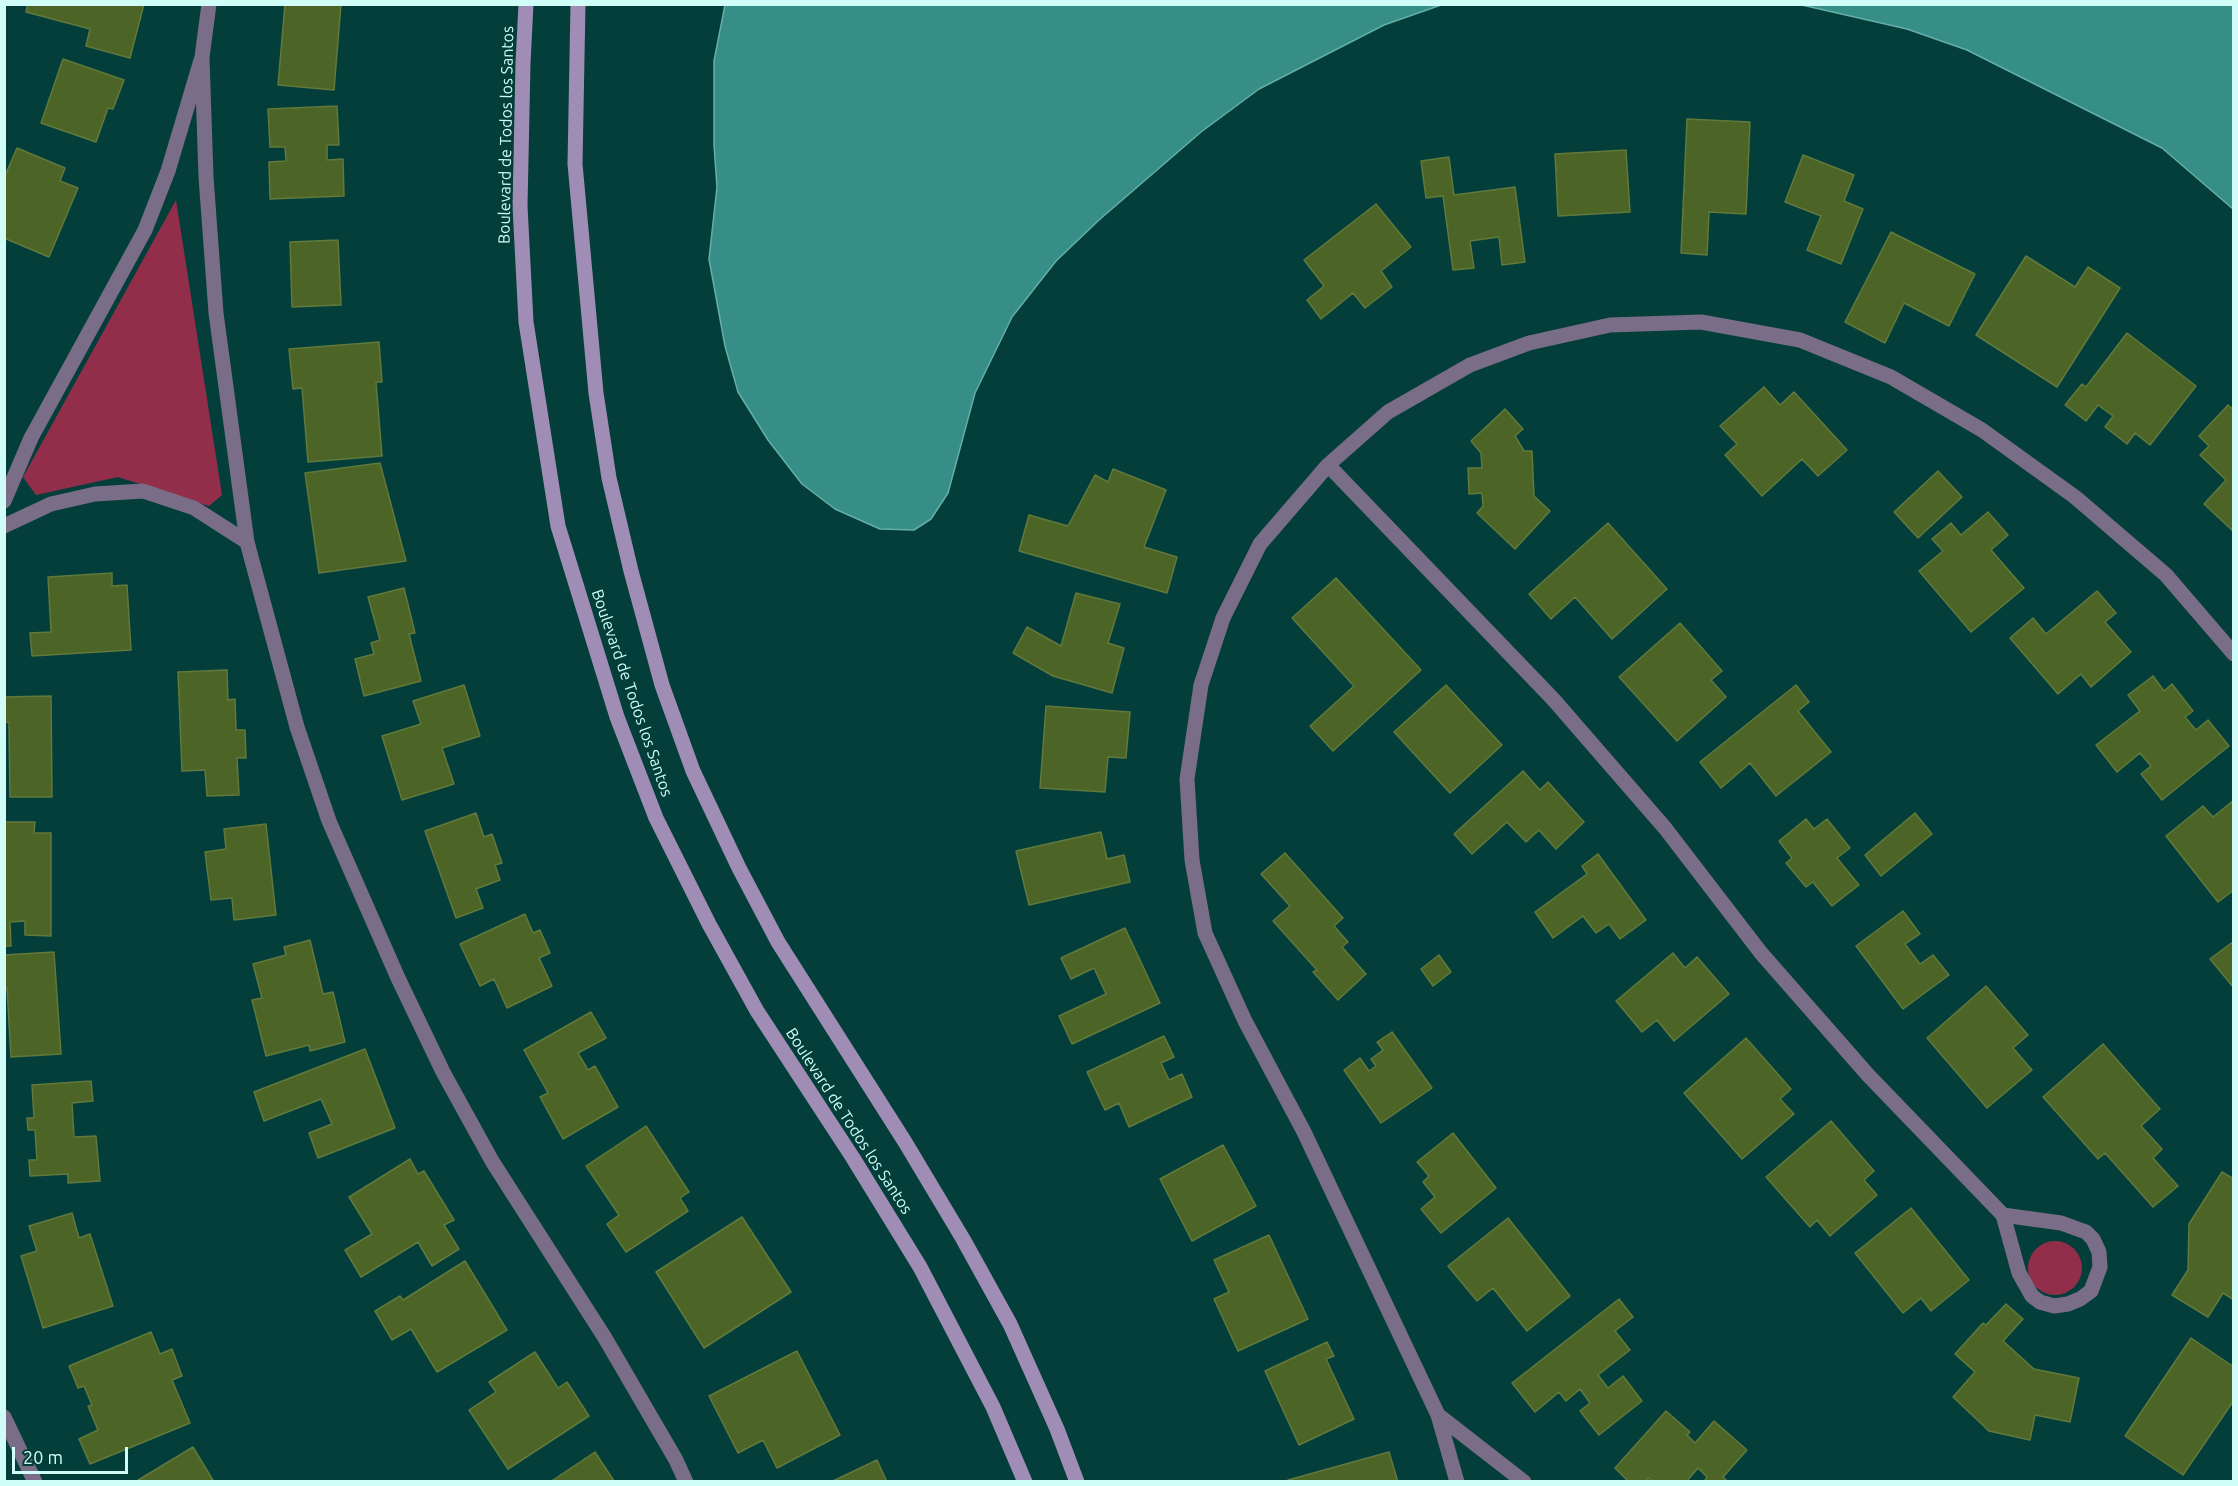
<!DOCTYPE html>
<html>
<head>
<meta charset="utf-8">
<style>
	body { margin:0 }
	#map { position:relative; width:2238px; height:1486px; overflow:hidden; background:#043e3a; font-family:Ubuntu,sans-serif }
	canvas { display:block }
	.frame { position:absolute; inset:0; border:6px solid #d0fdf7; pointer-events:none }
	.scale { position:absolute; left:12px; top:1447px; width:116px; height:27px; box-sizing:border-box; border:3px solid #d0fdf7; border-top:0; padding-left:8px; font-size:18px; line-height:21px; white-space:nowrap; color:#d0fdf7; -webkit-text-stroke:4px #043e3a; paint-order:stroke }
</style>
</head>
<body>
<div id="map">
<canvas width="2238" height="1486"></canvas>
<div class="frame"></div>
<div class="scale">20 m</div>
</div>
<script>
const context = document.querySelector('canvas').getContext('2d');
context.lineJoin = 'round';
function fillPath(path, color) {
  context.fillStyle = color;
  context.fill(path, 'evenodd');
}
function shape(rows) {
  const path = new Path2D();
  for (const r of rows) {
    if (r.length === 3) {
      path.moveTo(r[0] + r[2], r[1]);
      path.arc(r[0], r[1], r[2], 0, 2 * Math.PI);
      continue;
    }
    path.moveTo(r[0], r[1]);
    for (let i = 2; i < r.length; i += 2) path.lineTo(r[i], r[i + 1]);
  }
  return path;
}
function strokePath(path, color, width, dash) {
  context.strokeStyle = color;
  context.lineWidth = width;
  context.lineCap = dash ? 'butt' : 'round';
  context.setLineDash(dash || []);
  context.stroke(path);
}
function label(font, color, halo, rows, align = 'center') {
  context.font = font + ' Ubuntu,sans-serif';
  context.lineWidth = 4.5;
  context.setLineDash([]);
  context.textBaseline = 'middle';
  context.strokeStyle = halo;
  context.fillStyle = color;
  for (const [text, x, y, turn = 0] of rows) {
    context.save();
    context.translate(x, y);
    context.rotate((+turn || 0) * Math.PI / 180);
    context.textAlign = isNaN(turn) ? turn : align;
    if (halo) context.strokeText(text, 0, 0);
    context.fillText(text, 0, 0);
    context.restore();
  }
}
const green = shape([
	[176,200,222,495,209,506,118,477,36,495,23,477],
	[2055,1268,27]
]);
const water = shape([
	[725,5,725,4,1441,5,1384,25,1259,89,1201,132,1099,220,1056,261,1012,317,975,393,948,493,931,519,914,530,880,529,835,509,802,484,768,440,738,392,725,346,709,259,717,187,714,145,714,61,725,5],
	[1802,5,2233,5,2233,209,2162,148,1967,50,1907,29,1802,5]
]);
const building = shape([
	[28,4,144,4,130,58,86,46,90,29,26,12,28,4],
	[285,4,341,4,334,90,278,85,285,4],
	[63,59,124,80,113,109,108,108,96,142,41,123,63,59],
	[337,106,339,145,327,145,327,160,343,159,344,196,270,199,269,162,286,161,285,147,270,147,268,109,337,106],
	[1687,119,1750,122,1746,214,1709,212,1707,255,1681,253,1687,119],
	[17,148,65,168,60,181,78,188,49,257,4,238,4,178,17,148],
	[1626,150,1630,212,1558,216,1555,154,1626,150],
	[1803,155,1854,175,1844,201,1863,209,1841,264,1807,250,1821,216,1785,202,1803,155],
	[1449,157,1454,195,1515,187,1525,262,1502,265,1499,237,1470,241,1474,268,1453,270,1443,196,1426,198,1421,161,1449,157],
	[1376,204,1411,247,1381,271,1392,287,1365,308,1353,293,1321,319,1307,300,1324,286,1304,260,1376,204],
	[1891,232,1975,274,1949,326,1904,303,1885,343,1845,322,1891,232],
	[338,240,341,305,292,307,290,242,338,240],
	[2026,256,2075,287,2088,267,2120,288,2057,387,1976,335,2026,256],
	[2127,333,2196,386,2150,445,2135,433,2127,444,2105,427,2113,416,2098,405,2086,421,2065,405,2082,384,2086,387,2127,333],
	[379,342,382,382,376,382,382,456,308,462,302,388,293,389,289,349,379,342],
	[1764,387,1780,405,1794,392,1847,450,1818,476,1802,459,1762,496,1725,455,1737,444,1720,426,1764,387],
	[2228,405,2234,410,2234,532,2204,504,2226,480,2200,455,2209,446,2199,436,2228,405],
	[1505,409,1523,429,1515,436,1524,451,1532,451,1534,496,1550,511,1515,549,1477,513,1483,506,1482,493,1469,494,1468,468,1482,468,1481,453,1471,441,1505,409],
	[380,463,406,561,319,573,305,473,380,463],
	[1113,469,1166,490,1144,547,1177,557,1167,593,1019,551,1029,515,1068,526,1095,475,1108,482,1113,469],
	[1938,471,1962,497,1918,538,1894,512,1938,471],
	[1988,512,2008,535,1991,550,2024,588,1971,632,1919,571,1943,551,1932,539,1951,523,1961,535,1988,512],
	[1608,523,1667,589,1612,639,1575,597,1551,619,1529,594,1608,523],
	[112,573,112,586,127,585,131,650,32,656,30,633,51,632,48,577,112,573],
	[1336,578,1421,670,1333,751,1310,726,1354,686,1292,618,1336,578],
	[404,588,415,633,409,634,421,681,364,696,355,659,374,654,371,643,380,640,368,597,404,588],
	[2097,591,2116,613,2105,622,2131,652,2091,687,2081,674,2058,694,2010,638,2033,618,2046,634,2097,591],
	[1076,593,1120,604,1108,643,1124,648,1112,693,1053,676,1013,653,1027,627,1061,646,1076,593],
	[1680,623,1722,671,1711,680,1726,697,1677,741,1619,677,1680,623],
	[227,670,228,700,235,699,236,730,245,730,246,758,237,758,239,795,207,796,205,770,182,771,178,672,227,670],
	[2153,676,2164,691,2172,684,2193,711,2185,717,2196,730,2208,720,2229,746,2162,800,2141,774,2151,766,2140,753,2117,772,2096,745,2140,711,2128,695,2153,676],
	[464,685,480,736,442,748,454,784,402,800,382,736,421,724,413,701,464,685],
	[1446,685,1502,745,1450,793,1394,732,1446,685],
	[1796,685,1809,702,1798,711,1831,752,1776,796,1750,763,1721,788,1700,762,1796,685],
	[51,696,52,797,10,797,9,722,4,723,4,697,51,696],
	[1046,706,1130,712,1126,758,1108,757,1105,792,1040,788,1046,706],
	[1523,771,1540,790,1548,782,1584,822,1556,849,1539,830,1526,842,1507,822,1472,854,1454,834,1523,771],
	[2234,800,2234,890,2218,902,2166,836,2203,806,2213,817,2234,800],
	[476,813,484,837,492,834,502,863,495,865,500,880,476,889,483,908,456,918,425,831,476,813],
	[1915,813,1932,834,1881,876,1865,855,1915,813],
	[1806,819,1814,829,1827,819,1850,848,1837,858,1859,885,1832,906,1813,882,1806,887,1786,863,1792,858,1779,841,1806,819],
	[4,822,35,822,34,833,51,833,51,936,25,935,25,921,10,922,11,946,4,946,4,822],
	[266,824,276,915,234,920,232,898,211,900,205,852,226,849,224,829,266,824],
	[1101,832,1107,859,1124,855,1130,882,1029,905,1016,851,1101,832],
	[1285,853,1343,918,1334,926,1348,942,1342,947,1366,974,1338,1000,1313,972,1317,970,1273,921,1290,906,1261,874,1285,853],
	[1598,854,1646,920,1620,939,1609,924,1596,933,1583,916,1553,938,1535,912,1587,874,1582,866,1598,854],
	[1903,911,1920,934,1905,944,1920,964,1933,955,1949,975,1903,1009,1856,946,1903,911],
	[525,914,533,933,540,930,550,953,539,958,552,986,507,1008,494,979,480,986,460,944,525,914],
	[1125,928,1160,1003,1072,1044,1059,1016,1106,994,1094,968,1071,979,1061,958,1125,928],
	[310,940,323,994,333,992,345,1042,310,1051,309,1045,266,1056,252,1000,262,998,253,964,286,955,284,947,310,940],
	[2234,941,2234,988,2210,959,2234,941],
	[54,952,61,1054,11,1057,7,988,4,988,4,955,54,952],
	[1673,953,1685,968,1697,957,1729,994,1674,1041,1657,1020,1642,1032,1616,1001,1673,953],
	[1439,955,1451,972,1433,986,1421,969,1439,955],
	[1986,986,2028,1035,2013,1048,2032,1070,1987,1108,1927,1038,1986,986],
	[591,1012,606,1038,578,1053,588,1070,595,1066,618,1107,563,1139,540,1097,548,1093,524,1050,591,1012],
	[1392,1032,1432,1088,1381,1123,1344,1070,1360,1058,1369,1071,1376,1066,1371,1059,1383,1050,1377,1042,1392,1032],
	[1164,1036,1174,1057,1161,1063,1169,1080,1182,1074,1192,1097,1129,1127,1119,1103,1105,1110,1087,1072,1164,1036],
	[1746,1038,1791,1089,1780,1099,1794,1114,1742,1159,1684,1093,1746,1038],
	[2103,1044,2160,1109,2141,1126,2162,1149,2153,1158,2178,1186,2153,1207,2105,1153,2098,1159,2043,1097,2103,1044],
	[365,1049,395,1128,318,1158,309,1133,332,1124,321,1099,264,1121,254,1092,365,1049],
	[91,1081,93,1101,72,1103,74,1137,96,1136,100,1181,68,1183,68,1174,30,1176,29,1160,37,1160,35,1130,28,1130,27,1118,34,1118,32,1085,91,1081],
	[1831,1121,1874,1171,1864,1180,1877,1195,1830,1236,1817,1220,1810,1227,1766,1177,1831,1121],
	[646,1126,689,1192,680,1198,688,1211,626,1252,607,1224,619,1215,586,1166,646,1126],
	[1453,1133,1496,1188,1441,1233,1421,1209,1435,1197,1423,1182,1429,1176,1417,1162,1453,1133],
	[1223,1145,1256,1206,1192,1241,1160,1179,1223,1145],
	[410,1159,418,1174,424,1171,454,1220,444,1225,459,1249,432,1266,418,1242,361,1277,345,1250,372,1234,349,1197,410,1159],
	[2222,1172,2234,1179,2234,1300,2223,1293,2208,1317,2172,1295,2188,1270,2189,1224,2222,1172],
	[1911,1208,1969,1280,1931,1311,1921,1298,1903,1313,1855,1253,1911,1208],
	[72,1213,79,1238,90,1234,113,1306,43,1328,21,1256,37,1251,29,1226,72,1213],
	[742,1217,791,1292,704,1348,656,1272,742,1217],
	[1508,1218,1570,1296,1527,1331,1493,1288,1477,1301,1448,1266,1508,1218],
	[1269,1235,1308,1319,1238,1351,1214,1299,1229,1292,1214,1260,1269,1235],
	[465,1261,507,1330,437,1372,411,1329,392,1340,375,1311,400,1296,403,1300,465,1261],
	[1619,1299,1633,1317,1615,1331,1630,1350,1598,1375,1608,1388,1623,1376,1642,1401,1599,1435,1580,1411,1590,1403,1580,1389,1566,1401,1559,1392,1535,1412,1512,1383,1619,1299],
	[2006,1304,2023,1319,2003,1341,2034,1369,2079,1378,2070,1422,2035,1415,2030,1440,1989,1431,1953,1397,1975,1372,1955,1354,1983,1323,1986,1325,2006,1304],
	[151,1332,160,1354,172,1349,182,1376,172,1380,190,1423,90,1464,79,1439,98,1430,88,1406,92,1405,84,1386,78,1388,69,1366,151,1332],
	[2191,1338,2234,1367,2234,1400,2183,1475,2125,1436,2191,1338],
	[1327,1342,1334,1356,1326,1359,1354,1419,1299,1445,1265,1371,1327,1342],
	[797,1351,840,1435,777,1468,763,1440,738,1453,709,1396,797,1351],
	[535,1352,558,1388,567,1382,589,1416,508,1469,469,1410,496,1392,489,1382,535,1352],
	[1666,1411,1690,1432,1687,1435,1695,1443,1714,1421,1747,1450,1723,1477,1728,1482,1704,1482,1707,1477,1698,1468,1686,1482,1653,1482,1649,1478,1645,1482,1629,1482,1615,1468,1666,1411],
	[193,1447,214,1482,135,1482,193,1447],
	[595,1452,614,1481,550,1482,595,1452],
	[1389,1452,1398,1482,1289,1482,1288,1480,1389,1452],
	[877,1460,887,1482,831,1482,877,1460]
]);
const street = shape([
	[202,57,206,177,216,313,247,542,297,727,329,821,398,978,443,1072,492,1161,605,1338,676,1460,686,1482],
	[1328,465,1553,699,1665,828,1761,953,1868,1075,2003,1215],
	[4,501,31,438,145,230,168,171,202,57,209,4],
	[4,526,51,504,95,494,143,491,194,508,247,542],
	[2003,1215,2061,1223,2086,1232,2093,1239,2099,1252,2100,1267,2091,1291,2080,1299,2068,1304,2054,1306,2040,1302,2032,1296,2019,1273,2003,1215],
	[1438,1415,1457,1482],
	[4,1417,35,1482],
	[1524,1482,1438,1415,1304,1132,1245,1021,1205,933,1192,860,1187,779,1201,685,1223,618,1260,544,1328,465,1388,412,1470,365,1529,343,1610,325,1701,322,1800,340,1891,377,1982,430,2075,497,2166,575,2234,654]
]);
const secondary = shape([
	[526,4,523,63,520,206,526,322,558,526,617,717,656,818,709,924,757,1011,853,1158,920,1267,993,1407,1025,1482],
	[578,4,575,164,596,393,609,478,631,571,662,685,693,771,739,868,778,942,905,1142,963,1239,1010,1324,1057,1429,1077,1482]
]);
const streetNames = [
	["Boulevard de Todos los Santos",506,135,-89],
	["Boulevard de Todos los Santos",632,693,71],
	["Boulevard de Todos los Santos",849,1121,57]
];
fillPath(green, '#932e4a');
fillPath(water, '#368e87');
strokePath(water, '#64afa9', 1.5);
fillPath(building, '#4d6427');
strokePath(building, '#60793c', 1.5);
strokePath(street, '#7a6d87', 15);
strokePath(secondary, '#a08db5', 15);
label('16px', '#d0fdf7', '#043e3a', streetNames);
</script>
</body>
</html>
